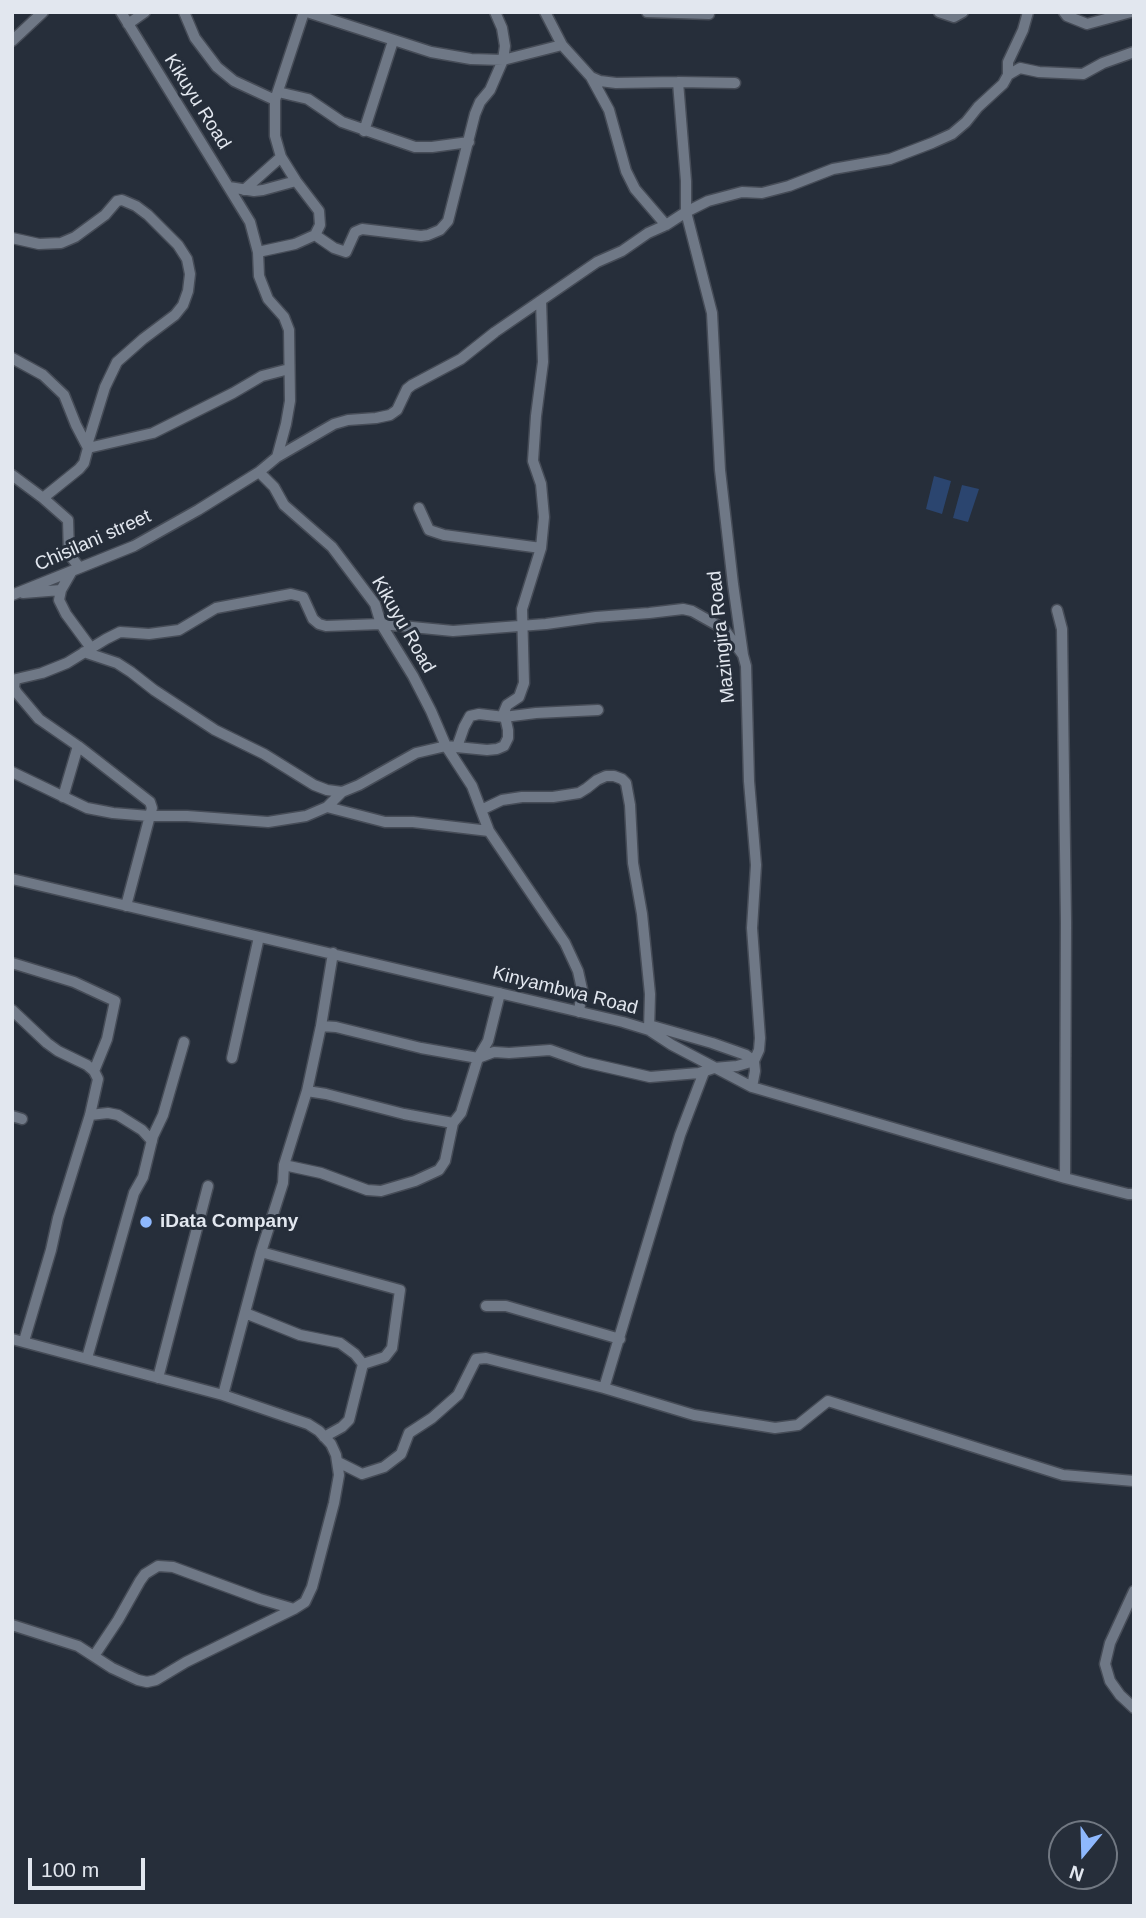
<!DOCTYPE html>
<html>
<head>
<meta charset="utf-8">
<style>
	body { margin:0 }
	#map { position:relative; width:1146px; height:1918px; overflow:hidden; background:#262e3a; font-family:Helvetica,sans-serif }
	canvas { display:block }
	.frame { position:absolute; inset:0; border:14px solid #e2e7ef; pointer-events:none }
	.north { position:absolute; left:1048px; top:1820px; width:70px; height:70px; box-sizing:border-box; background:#262e3a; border:2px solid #717882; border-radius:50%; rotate:199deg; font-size:19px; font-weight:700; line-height:28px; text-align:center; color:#e2e7ef }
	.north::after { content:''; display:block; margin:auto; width:24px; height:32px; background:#8eb8fd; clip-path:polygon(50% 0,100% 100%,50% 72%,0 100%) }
	.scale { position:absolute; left:28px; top:1858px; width:117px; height:32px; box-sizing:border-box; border:4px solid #e2e7ef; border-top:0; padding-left:9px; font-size:21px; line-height:24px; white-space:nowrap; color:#e2e7ef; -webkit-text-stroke:5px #262e3a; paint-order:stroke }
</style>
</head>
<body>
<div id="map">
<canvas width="1146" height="1918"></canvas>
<div class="frame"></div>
<div class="north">N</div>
<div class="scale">100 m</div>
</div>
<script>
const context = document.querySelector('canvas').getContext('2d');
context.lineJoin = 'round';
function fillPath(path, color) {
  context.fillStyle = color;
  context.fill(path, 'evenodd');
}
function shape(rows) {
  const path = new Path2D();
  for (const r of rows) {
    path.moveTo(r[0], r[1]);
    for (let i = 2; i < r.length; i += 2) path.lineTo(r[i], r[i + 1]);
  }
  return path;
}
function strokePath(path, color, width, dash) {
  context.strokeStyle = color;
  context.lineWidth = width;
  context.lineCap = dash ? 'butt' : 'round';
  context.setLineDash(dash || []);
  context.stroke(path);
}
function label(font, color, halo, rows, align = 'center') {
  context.font = font + ' Helvetica,sans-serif';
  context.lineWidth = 6;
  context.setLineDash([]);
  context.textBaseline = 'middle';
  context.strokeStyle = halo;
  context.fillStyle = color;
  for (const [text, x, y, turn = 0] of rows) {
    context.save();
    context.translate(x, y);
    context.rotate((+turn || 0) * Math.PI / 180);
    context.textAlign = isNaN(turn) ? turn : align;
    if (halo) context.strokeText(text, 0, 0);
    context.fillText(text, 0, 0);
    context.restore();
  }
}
const green = shape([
	[934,476,951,481,942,514,926,509],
	[962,485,979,489,968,522,953,518]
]);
const minor = shape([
	[121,12,250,222,258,252,259,276,268,299,284,317,289,330,290,401,286,424,277,457,259,472,274,487,284,505,332,547,375,604,381,624,413,676,431,711,446,746,472,786,489,831,565,943,578,971,582,989,579,1012],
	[184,12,195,38,217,67,234,81,275,100],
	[307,12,431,52,471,59,503,60,562,45],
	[545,12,562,45,591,77,600,81,616,83,678,82,735,83],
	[647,12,709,14],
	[939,12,954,17,963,12],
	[1064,12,1067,16,1087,24,1131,12],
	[128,24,145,12],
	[12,41,43,12],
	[1008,75,1008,62,1023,30,1028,12],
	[591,77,609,110,626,171,635,189,666,225],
	[278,92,308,99,342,122,415,147,432,147,469,142],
	[364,131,393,41],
	[229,187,254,191,263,190,296,181],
	[244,190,281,157],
	[315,235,334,248,346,252,355,232,362,229,421,236,428,235,440,230,448,221,475,114,480,102,490,90,503,60,505,46,502,28,495,12],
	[12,238,39,244,61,243,75,237,105,215,117,201,122,200,136,206,148,215,178,245,187,259,190,274,188,291,183,305,175,315,143,339,117,362,105,387,87,445],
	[258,252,295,244,315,235,320,225,319,211,296,181,281,157,275,136,275,100,304,12],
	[12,358,43,375,64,395,76,425,88,448,84,463,79,469,43,498],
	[88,448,153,433,233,393,262,376,289,369],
	[277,457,334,424,348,420,376,418,390,415,397,410,407,389,412,385,461,359,495,332,597,262,622,251,648,233,666,225,686,212,686,181,678,82],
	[12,475,43,498,68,520,69,554,79,567],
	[419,508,429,530,444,535,541,548],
	[72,571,61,590,59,600,66,614,91,648],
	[23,593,61,590],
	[12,595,134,546,198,510,259,472],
	[1057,610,1062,629,1066,922,1065,1178],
	[84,652,117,663,131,672,154,690,215,730,264,754,314,785,327,790,342,792,359,785,416,753,446,746,487,750,497,749,504,746,508,738,508,730,504,712,507,705,519,697,524,683,522,609,541,548,544,517,541,484,533,461,536,416,543,362,541,301],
	[12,680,42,673,67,663,106,639,120,632,149,634,179,630,216,608,291,594,303,597,313,619,319,624,326,626,381,624,453,631,546,624,596,617,649,613,683,609,692,611,724,629,743,655],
	[15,680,14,688,17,693,39,719,78,746,150,802,152,808,126,906],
	[457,747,464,727,470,716,479,714,504,717,536,713,598,710],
	[12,772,87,808,113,813,149,816,187,816,268,822,306,816,327,807,342,792],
	[63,797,78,746],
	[327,807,385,822,413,822,489,831],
	[481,810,502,800,522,797,553,797,579,793,587,788,597,780,606,776,614,776,622,779,626,783,630,805,633,863,642,914,650,994,649,1030],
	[12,879,623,1022,649,1030,672,1045,752,1087,1065,1178,1128,1194,1134,1194],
	[12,963,74,982,115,1001,107,1039,94,1071],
	[12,1010,47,1043,58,1051,87,1065,94,1071,98,1079,90,1115,58,1218,51,1250,24,1341],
	[649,1025,712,1043,746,1055,754,1061,755,1071,752,1087],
	[321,1026,336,1027,421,1048,478,1058,494,1052,509,1053,550,1050,584,1062,650,1077,699,1073,714,1068,737,1066,754,1061,759,1050,760,1038,752,928,756,865,749,781,746,666,743,655,733,584,720,470,712,313,686,212,708,201,742,192,762,193,789,186,833,169,890,159,932,143,952,134,966,122,978,107,1003,84,1008,75,1020,68,1039,72,1083,74,1103,63,1134,52],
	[232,1058,259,937],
	[307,1091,326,1094,404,1114,453,1123,461,1113,478,1058,488,1041,500,993],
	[90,1115,108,1113,118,1115,142,1130,152,1141],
	[12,1116,22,1119],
	[284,1165,321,1173,367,1190,381,1191,415,1181,439,1170,445,1161,453,1123],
	[261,1252,400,1290,392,1348,385,1357,363,1364],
	[486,1306,506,1306,620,1339],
	[245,1313,300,1335,340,1343,355,1354,363,1364,349,1420,342,1427,324,1437],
	[12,1339,223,1395,308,1424,319,1431,331,1444,336,1455,339,1475,334,1503,312,1587,305,1602,294,1609,186,1662,156,1680,147,1682,138,1680,112,1668,78,1646,12,1625],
	[87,1358,134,1193,143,1177,153,1136,163,1115,184,1042],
	[158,1378,208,1186],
	[604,1388,680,1135,704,1072],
	[223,1395,261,1252,283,1183,284,1165,307,1091,321,1026,333,953],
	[338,1462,362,1474,384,1467,401,1454,409,1433,432,1418,458,1395,476,1359,486,1358,604,1388,694,1415,775,1428,798,1425,828,1401,1063,1475,1134,1481],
	[1134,1591,1110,1643,1105,1664,1110,1681,1120,1695,1134,1708],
	[94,1656,118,1620,140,1581,145,1574,158,1566,173,1567,260,1599,294,1609]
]);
const markers = [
	[146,1222,7,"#8eb8fd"]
];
const streetNames = [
	["Kikuyu Road",197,102,58],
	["Chisilani street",93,541,-24],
	["Kikuyu Road",403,625,60],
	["Mazingira Road",722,637,-96],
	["Kinyambwa Road",565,991,14]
];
const poiNames = [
	["iData Company",160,1222]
];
fillPath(green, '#2b456f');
strokePath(minor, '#464c57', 13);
strokePath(minor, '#6f7886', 10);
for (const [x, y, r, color] of markers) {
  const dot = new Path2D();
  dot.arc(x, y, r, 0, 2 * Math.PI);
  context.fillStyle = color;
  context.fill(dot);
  strokePath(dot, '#262e3a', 2.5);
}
label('19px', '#e2e7ef', '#262e3a', streetNames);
label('bold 19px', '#e2e7ef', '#262e3a', poiNames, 'left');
</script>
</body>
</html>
